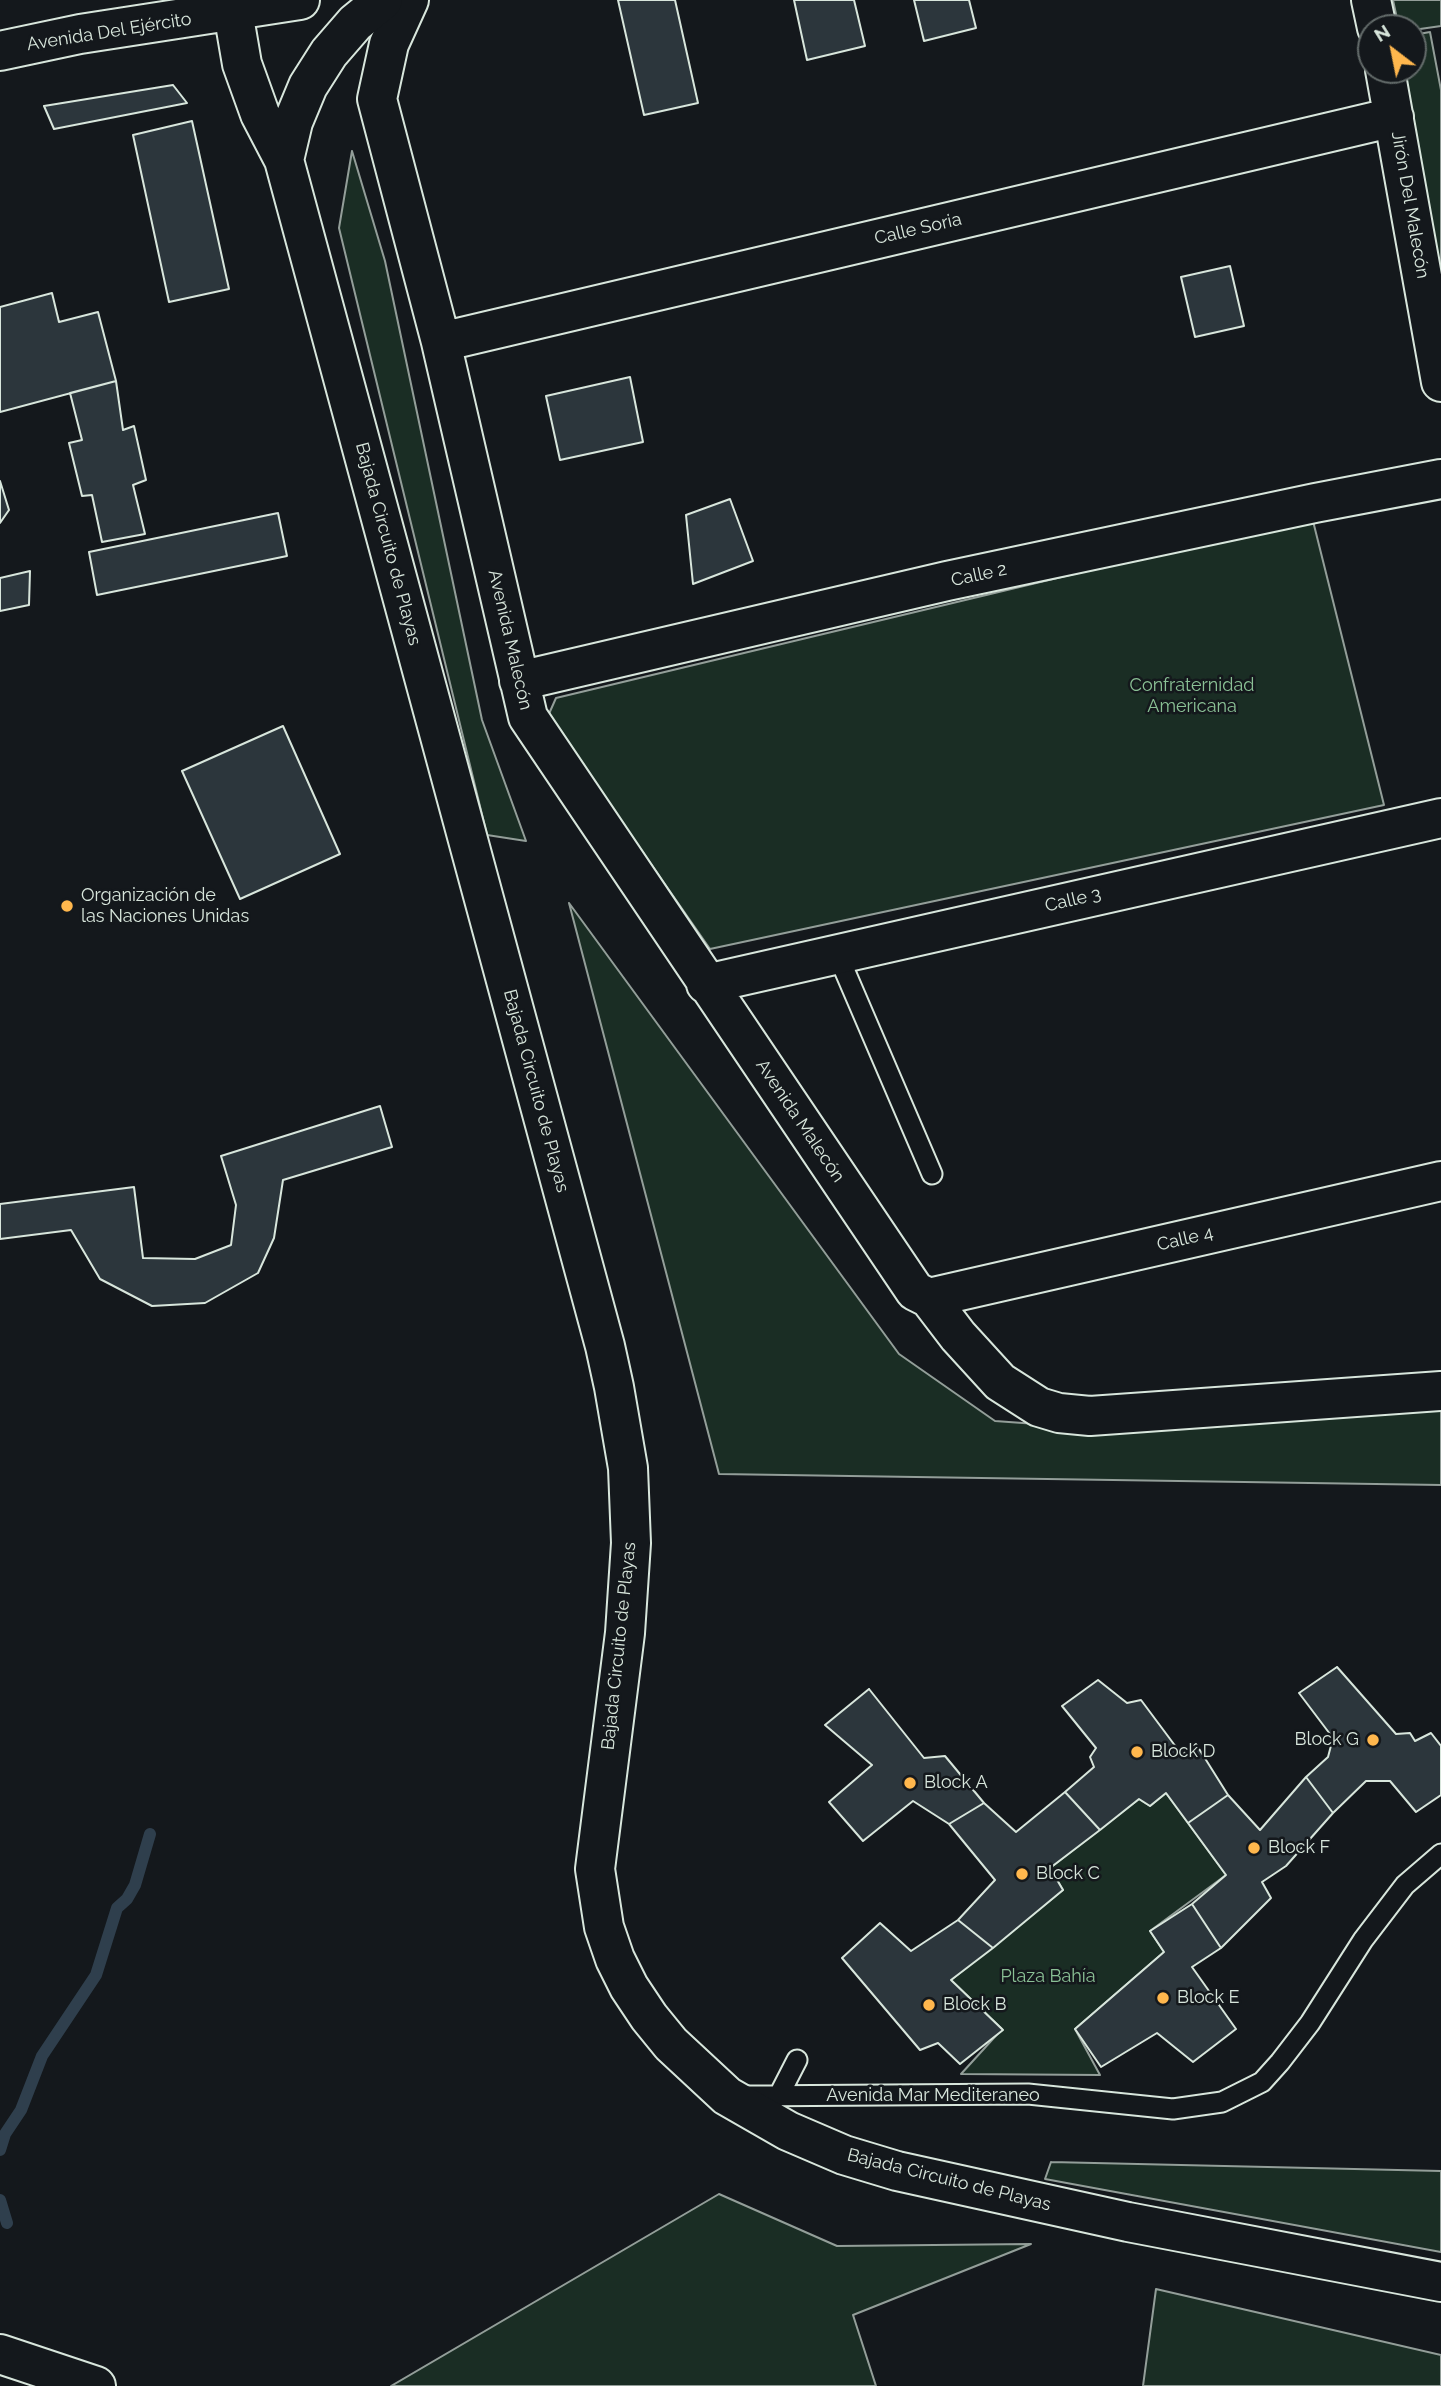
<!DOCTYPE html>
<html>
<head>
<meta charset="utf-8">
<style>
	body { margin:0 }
	#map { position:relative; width:1441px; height:2386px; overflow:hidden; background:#14181c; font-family:Raleway,sans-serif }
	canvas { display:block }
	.north { position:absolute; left:1357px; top:14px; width:70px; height:70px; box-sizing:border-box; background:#14181c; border:2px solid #626a69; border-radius:50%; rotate:328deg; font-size:19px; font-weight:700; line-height:28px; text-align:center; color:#d8e6dc }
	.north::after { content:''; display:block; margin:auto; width:24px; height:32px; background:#ffb74d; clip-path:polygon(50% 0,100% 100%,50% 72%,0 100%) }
</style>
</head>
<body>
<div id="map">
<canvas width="1441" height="2386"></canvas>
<div class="north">N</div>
</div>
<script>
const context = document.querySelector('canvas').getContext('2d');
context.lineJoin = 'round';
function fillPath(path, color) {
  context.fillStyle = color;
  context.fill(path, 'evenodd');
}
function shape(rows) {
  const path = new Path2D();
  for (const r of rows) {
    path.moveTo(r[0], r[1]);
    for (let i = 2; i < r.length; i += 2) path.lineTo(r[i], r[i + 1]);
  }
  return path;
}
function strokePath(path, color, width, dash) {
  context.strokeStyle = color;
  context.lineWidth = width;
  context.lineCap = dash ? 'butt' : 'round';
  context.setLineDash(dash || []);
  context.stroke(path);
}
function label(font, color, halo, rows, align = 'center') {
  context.font = font + ' Raleway,sans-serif';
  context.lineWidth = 5;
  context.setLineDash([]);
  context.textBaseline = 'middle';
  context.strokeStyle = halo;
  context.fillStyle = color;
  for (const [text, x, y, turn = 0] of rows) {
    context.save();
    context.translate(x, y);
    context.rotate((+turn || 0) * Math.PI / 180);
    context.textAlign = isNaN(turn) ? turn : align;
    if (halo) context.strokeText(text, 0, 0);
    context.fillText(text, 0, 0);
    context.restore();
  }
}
const green = shape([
	[1393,0,1441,0,1441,26,1413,30,1413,28,1399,28,1393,0],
	[1430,32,1441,90,1441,275,1400,70,1413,70,1413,35,1430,32],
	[352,151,385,261,482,720,526,841,487,835,339,228,352,151],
	[1312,517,1384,805,710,949,548,716,556,698,1312,517],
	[569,903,899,1354,995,1421,1092,1428,1441,1410,1441,1485,719,1474,569,903],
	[1166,1793,1226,1875,1150,1931,1164,1952,1075,2029,1100,2075,961,2074,1002,2029,951,1980,1063,1890,1050,1868,1139,1799,1150,1806,1166,1793],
	[1051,2162,1441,2171,1441,2252,1045,2179,1051,2162],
	[719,2194,837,2246,1031,2244,853,2315,876,2386,391,2386,719,2194],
	[1156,2289,1441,2355,1441,2386,1143,2386,1156,2289]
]);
const stream = shape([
	[0,2150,5,2134,21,2110,42,2056,96,1975,117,1908,127,1899,135,1885,150,1834],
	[0,2200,7,2223]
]);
const building = shape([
	[618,0,675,0,698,103,644,115,618,0],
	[794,0,854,0,865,46,807,60,794,0],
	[914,0,969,0,976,28,924,41,914,0],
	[173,85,187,103,54,129,44,106,173,85],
	[192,121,229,289,169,302,133,135,192,121],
	[1230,266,1244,326,1195,337,1181,277,1230,266],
	[52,293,59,322,98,312,116,381,0,412,0,307,52,293],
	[630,377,643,442,560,460,546,396,630,377],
	[116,381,123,430,134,426,146,480,133,485,145,534,102,542,92,495,82,496,69,443,82,440,70,393,116,381],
	[0,481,9,510,0,523,0,481],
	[730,499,753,561,693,584,686,515,730,499],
	[278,513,287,556,97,595,89,552,278,513],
	[30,571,29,605,0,611,0,578,30,571],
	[283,726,340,854,240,899,182,771,283,726],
	[380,1106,392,1147,283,1180,274,1238,258,1273,205,1303,152,1306,100,1279,71,1230,0,1239,0,1204,134,1187,143,1258,195,1259,231,1245,236,1205,221,1156,380,1106],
	[1337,1667,1396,1734,1410,1733,1415,1741,1431,1733,1441,1746,1441,1795,1416,1812,1390,1781,1366,1781,1333,1813,1306,1777,1328,1757,1333,1738,1299,1693,1337,1667],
	[1098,1680,1127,1703,1141,1700,1182,1755,1196,1744,1228,1795,1188,1823,1166,1793,1150,1806,1139,1799,1100,1830,1065,1792,1094,1767,1090,1757,1096,1748,1062,1706,1098,1680],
	[869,1689,924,1758,945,1756,984,1803,949,1824,913,1801,863,1841,829,1802,872,1765,825,1725,869,1689],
	[1306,1777,1333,1813,1286,1866,1262,1882,1271,1898,1221,1948,1192,1904,1226,1875,1188,1823,1228,1795,1260,1830,1306,1777],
	[1065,1792,1100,1830,1050,1868,1063,1890,993,1948,958,1920,995,1880,949,1824,984,1803,1016,1832,1065,1792],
	[1192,1904,1221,1948,1192,1967,1236,2029,1193,2062,1157,2033,1101,2067,1075,2029,1164,1952,1150,1931,1192,1904],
	[958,1920,993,1948,951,1980,1003,2030,960,2064,938,2043,920,2050,842,1958,880,1923,911,1951,958,1920]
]);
const lane = shape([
	[837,953,932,1174],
	[741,2096,1028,2094,1173,2109,1222,2102,1262,2082,1280,2062,1310,2023,1363,1940,1405,1885,1441,1854],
	[778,2097,797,2060]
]);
const street = shape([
	[409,0,389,44,377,99,441,342,528,717,915,1291,929,1298,958,1336,1000,1382,1039,1407,1059,1413,1090,1416,1441,1391],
	[1371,0,1377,28],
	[1385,70,1441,382],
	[441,342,1394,117],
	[519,681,947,581,1315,503,1441,479],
	[706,984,1441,818],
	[929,1298,1441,1181]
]);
const secondary = shape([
	[231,0,242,64,260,114,284,160,605,1346,614,1387,628,1468,631,1543,625,1633,595,1869,604,1927,615,1959,629,1987,649,2017,671,2044,727,2096,788,2131,844,2155,897,2171,1128,2222,1441,2282],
	[0,51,80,34,300,0],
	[284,160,293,122,308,86,329,53,355,23,383,0]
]);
const highway = shape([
	[0,2354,96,2386]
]);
const markers = [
	[67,906,7,"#ffb74d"],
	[1373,1740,7,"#ffb74d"],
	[1137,1752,7,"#ffb74d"],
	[910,1783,7,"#ffb74d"],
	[1254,1848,7,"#ffb74d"],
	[1022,1874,7,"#ffb74d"],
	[1163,1998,7,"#ffb74d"],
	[929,2005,7,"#ffb74d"]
];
const streetNames = [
	["Avenida Del Ejército",109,32,-9],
	["Jirón Del Malecón",1410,205,80],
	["Calle Soria",918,229,-13],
	["Bajada Circuito de Playas",388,544,75],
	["Calle 2",979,575,-12],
	["Avenida Malecón",510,640,77],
	["Calle 3",1073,900,-13],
	["Bajada Circuito de Playas",536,1091,75],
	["Avenida Malecón",800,1121,56],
	["Calle 4",1185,1239,-13],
	["Bajada Circuito de Playas",619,1646,-84],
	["Avenida Mar Mediteraneo",933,2096],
	["Bajada Circuito de Playas",949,2180,14]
];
const parkNames = [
	["Confraternidad",1192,686],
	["Americana",1192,707],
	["Plaza Bahía",1048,1977]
];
const poiNames = [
	["Organización de",81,896],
	["las Naciones Unidas",81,917],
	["Block G",1359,1740,"right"],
	["Block D",1151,1752],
	["Block A",924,1783],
	["Block F",1268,1848],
	["Block C",1036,1874],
	["Block E",1177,1998],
	["Block B",943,2005]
];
fillPath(green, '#1a2d24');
strokePath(green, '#939e99', 2);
strokePath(stream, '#2f3f4d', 12);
fillPath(building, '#2c363c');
strokePath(building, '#d8e6dc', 2);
strokePath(lane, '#d8e6dc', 23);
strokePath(street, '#d8e6dc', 42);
strokePath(secondary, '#d8e6dc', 42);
strokePath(highway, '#d8e6dc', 42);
strokePath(lane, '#14181c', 19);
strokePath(street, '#14181c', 38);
strokePath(secondary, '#14181c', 38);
strokePath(highway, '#14181c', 38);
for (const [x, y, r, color] of markers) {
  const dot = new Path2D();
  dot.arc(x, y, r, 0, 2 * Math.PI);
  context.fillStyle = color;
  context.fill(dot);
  strokePath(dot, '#14181c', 2.5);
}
label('18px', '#d8e6dc', '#14181c', streetNames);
label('18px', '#8ac095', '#14181c', parkNames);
label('18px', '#d8e6dc', '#14181c', poiNames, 'left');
</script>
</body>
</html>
